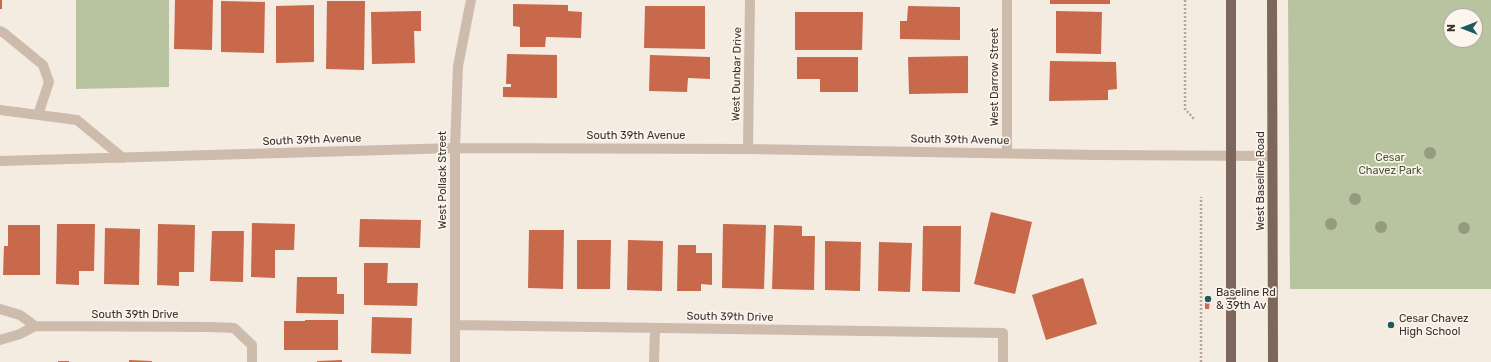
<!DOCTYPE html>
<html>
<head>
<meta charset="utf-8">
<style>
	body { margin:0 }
	#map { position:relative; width:1491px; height:362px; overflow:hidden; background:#f4ebe1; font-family:Rubik,sans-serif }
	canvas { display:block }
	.north { position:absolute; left:1443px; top:8px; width:40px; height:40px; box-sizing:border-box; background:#fbf5ee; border:1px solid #aea6a0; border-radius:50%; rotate:270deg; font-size:11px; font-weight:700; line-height:16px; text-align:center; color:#3b302b }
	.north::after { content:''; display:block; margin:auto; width:14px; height:18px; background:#1f5a5e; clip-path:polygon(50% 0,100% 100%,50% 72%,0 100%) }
</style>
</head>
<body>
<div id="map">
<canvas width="1491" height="362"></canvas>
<div class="north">N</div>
</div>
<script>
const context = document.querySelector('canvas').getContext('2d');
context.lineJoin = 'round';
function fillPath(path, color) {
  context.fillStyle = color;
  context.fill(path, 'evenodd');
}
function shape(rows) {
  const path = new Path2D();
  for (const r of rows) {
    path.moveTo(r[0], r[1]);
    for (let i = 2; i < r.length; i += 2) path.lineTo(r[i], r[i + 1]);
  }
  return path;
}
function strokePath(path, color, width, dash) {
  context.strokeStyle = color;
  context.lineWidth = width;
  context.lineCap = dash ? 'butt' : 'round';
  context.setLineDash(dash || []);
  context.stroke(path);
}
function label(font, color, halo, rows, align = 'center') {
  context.font = font + ' Rubik,sans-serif';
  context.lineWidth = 3.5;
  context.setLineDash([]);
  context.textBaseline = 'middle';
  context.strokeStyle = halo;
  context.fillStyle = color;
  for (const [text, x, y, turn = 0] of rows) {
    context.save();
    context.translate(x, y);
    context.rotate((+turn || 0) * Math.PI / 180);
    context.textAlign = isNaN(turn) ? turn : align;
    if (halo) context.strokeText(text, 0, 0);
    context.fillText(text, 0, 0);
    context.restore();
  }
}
const green = shape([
	[76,0,169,0,169,87,76,89],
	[1288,0,1491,0,1491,289,1290,289],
	[1451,16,1475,16,1475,40,1451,40]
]);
const building = shape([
	[0,0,2,0,2,9,0,9],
	[175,0,213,0,212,50,174,49],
	[1050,0,1110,0,1110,4,1050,4],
	[221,1,265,2,264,53,221,52],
	[327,1,365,1,364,70,326,69],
	[513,4,568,5,568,11,582,12,581,38,546,37,545,47,520,47,520,27,513,26],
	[314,5,314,62,276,63,276,6],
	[645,6,705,6,705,49,644,48],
	[908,6,960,7,960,40,900,39,900,21,907,21],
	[421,11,421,31,414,31,415,63,372,64,371,12],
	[1056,11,1102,12,1101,54,1056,53],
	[795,12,863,12,862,50,795,50],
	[507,54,557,55,557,98,503,97,503,87,511,87,511,84,506,84],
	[650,55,710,57,710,79,688,78,687,92,649,91],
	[968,56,968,93,909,94,908,57],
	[797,57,858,57,858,92,820,92,820,79,797,79],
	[1050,61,1116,62,1117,89,1108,90,1108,100,1049,101],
	[991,212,1032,222,1015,294,974,284],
	[360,219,421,220,420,248,359,247],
	[252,223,295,224,294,250,275,250,275,278,251,277],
	[57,224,95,224,94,271,79,271,79,285,56,284],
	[158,224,195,225,194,272,179,272,179,286,157,285],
	[723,224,766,225,764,289,722,288],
	[8,225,40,225,40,275,3,275,4,246,8,246],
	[774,225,802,226,802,236,815,236,814,290,772,289],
	[923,226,961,226,960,292,922,291],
	[105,228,140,229,139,285,104,284],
	[529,230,564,230,563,289,528,288],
	[212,231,244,231,243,282,210,281],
	[577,240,611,240,610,289,577,289],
	[628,240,663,241,662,291,627,290],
	[825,241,861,242,860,291,825,290],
	[879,242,912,243,910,292,878,291],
	[678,245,696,245,696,253,712,253,712,285,701,284,701,291,677,291],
	[364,263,388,263,387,283,418,283,417,306,364,305],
	[297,277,337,277,337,294,344,294,344,314,296,313],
	[1083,278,1097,324,1046,340,1032,295],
	[1205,296,1210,297,1209,309,1205,309],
	[372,317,412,318,411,354,371,353],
	[305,320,338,320,338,350,284,350,284,321,305,321],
	[129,360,152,361,152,362,129,362],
	[342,360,342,362,317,362,317,361],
	[58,361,69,361,69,362,58,362]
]);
const path = shape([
	[1185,0,1185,109,1195,120],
	[1201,362,1201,197]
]);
const minor = shape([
	[0,31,4,33,43,65,49,82,38,115],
	[0,110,77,120,123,158],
	[748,149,750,0],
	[1007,153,1007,0],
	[0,161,455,148,748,149,1097,155,1272,156],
	[0,309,20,315,35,326],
	[456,325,1003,333,1003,362],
	[0,340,20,334,35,326,209,327,234,328,252,345,252,362],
	[455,362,455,148,458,66,471,0],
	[654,362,655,328]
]);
const major = shape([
	[1231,0,1231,362],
	[1272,0,1273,362]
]);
const trees = [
	[1430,153],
	[1355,199],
	[1331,224],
	[1381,227],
	[1464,228]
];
const markers = [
	[1208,299,4,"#1f5a5e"],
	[1391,325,4,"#1f5a5e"]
];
const streetNames = [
	["West Dunbar Drive",737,74,-89],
	["West Darrow Street",995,77,-90],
	["South 39th Avenue",636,136],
	["South 39th Avenue",312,140,-2],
	["South 39th Avenue",960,140,1],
	["West Pollack Street",443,180,-90],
	["West Baseline Road",1261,181,-90],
	["South 39th Drive",135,315],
	["South 39th Drive",730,317,1]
];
const parkNames = [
	["Cesar",1390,158],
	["Chavez Park",1390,171]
];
const poiNames = [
	["Baseline Rd",1216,293],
	["& 39th Av",1216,306],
	["Cesar Chavez",1399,319],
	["High School",1399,332]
];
fillPath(green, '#b8c4a0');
fillPath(building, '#c8694b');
strokePath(path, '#b9a596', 2.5, [2, 2]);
strokePath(minor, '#cdbbac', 10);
strokePath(major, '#7d675c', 10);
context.fillStyle = '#969b7f';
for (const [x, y] of trees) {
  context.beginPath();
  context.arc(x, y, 6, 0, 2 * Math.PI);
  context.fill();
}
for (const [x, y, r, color] of markers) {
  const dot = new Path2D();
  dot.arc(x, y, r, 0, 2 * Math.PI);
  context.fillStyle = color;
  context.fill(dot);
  strokePath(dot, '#fbf5ee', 1.5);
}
label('11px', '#3b302b', '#fbf5ee', streetNames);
label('11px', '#4a5a2e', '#fbf5ee', parkNames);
label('11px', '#3b302b', '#fbf5ee', poiNames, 'left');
</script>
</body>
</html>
